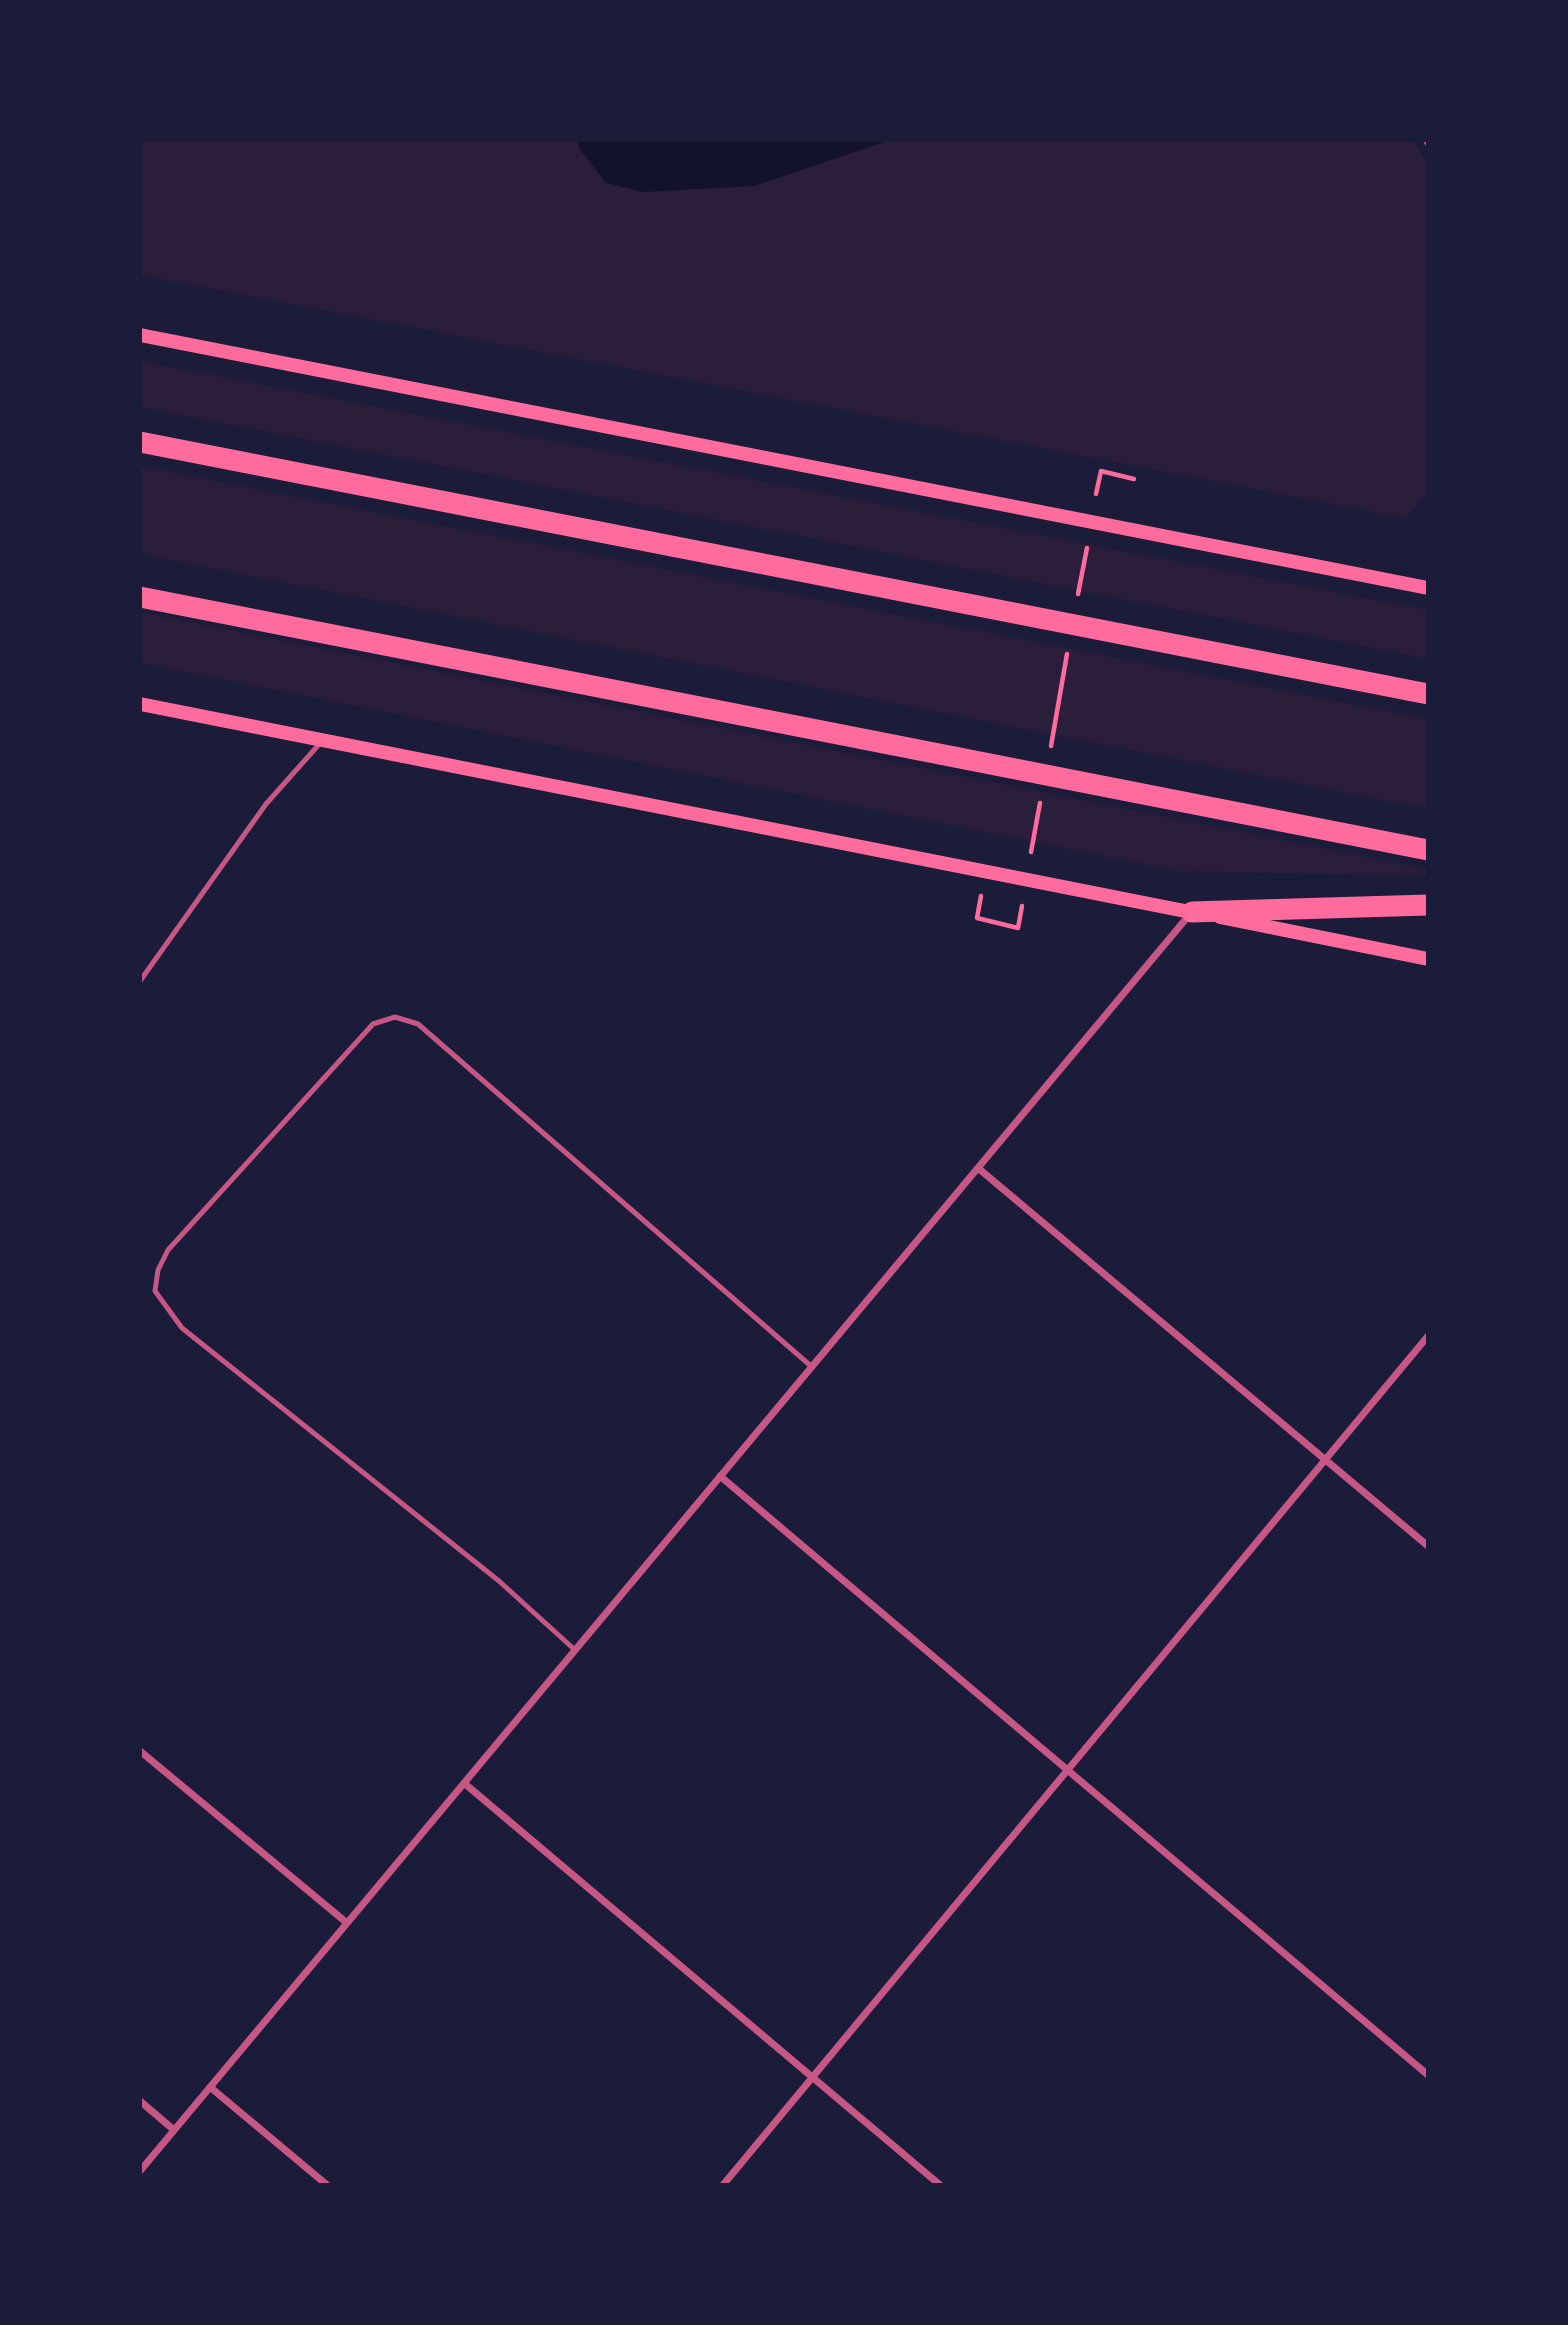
<!DOCTYPE html>
<html>
<head>
<meta charset="utf-8">
<style>
	body { margin:0 }
	#map { position:relative; width:1568px; height:2325px; overflow:hidden; background:#1b1b3a; font-family:Quicksand,sans-serif }
	canvas { display:block }
	.frame { position:absolute; inset:0; border:142px solid #1b1b3a; pointer-events:none }
</style>
</head>
<body>
<div id="map">
<canvas width="1568" height="2325"></canvas>
<div class="frame"></div>
</div>
<script>
const context = document.querySelector('canvas').getContext('2d');
context.lineJoin = 'round';
function fillPath(path, color) {
  context.fillStyle = color;
  context.fill(path, 'evenodd');
}
function shape(rows) {
  const path = new Path2D();
  for (const r of rows) {
    path.moveTo(r[0], r[1]);
    for (let i = 2; i < r.length; i += 2) path.lineTo(r[i], r[i + 1]);
  }
  return path;
}
function strokePath(path, color, width, dash) {
  context.strokeStyle = color;
  context.lineWidth = width;
  context.lineCap = dash ? 'butt' : 'round';
  context.setLineDash(dash || []);
  context.stroke(path);
}
const green = shape([
	[140,140,1414,140,1428,167,1428,491,1405,518,140,275],
	[140,361,1428,610,1428,659,140,407],
	[140,466,1428,719,1428,809,140,554],
	[140,612,1428,869,1428,876,1178,871,140,663]
]);
const water = shape([
	[577,140,890,140,754,186,643,192,606,183,579,148]
]);
const path = shape([
	[1096,494,1101,471,1134,479],
	[1078,594,1087,548],
	[1051,746,1067,654],
	[1031,852,1040,803],
	[981,896,977,918,1018,928,1022,906]
]);
const service = shape([
	[140,981,266,804,322,741],
	[575,1650,499,1581,182,1328,155,1291,158,1270,168,1250,373,1024,395,1017,418,1024,812,1367]
]);
const minor = shape([
	[1427,140,1428,143],
	[978,1168,1428,1546],
	[720,1476,1428,2075],
	[140,1751,347,1923],
	[464,1783,940,2185],
	[210,2087,327,2185],
	[140,2101,174,2130],
	[140,2171,1190,914],
	[723,2185,1428,1336]
]);
const secondary = shape([
	[140,335,1428,588],
	[140,704,1200,914],
	[1220,917,1428,959]
]);
const motorway = shape([
	[140,442,1428,694],
	[140,597,1428,850],
	[1192,912,1428,905]
]);
fillPath(green, '#2a1e3b');
fillPath(water, '#12122b');
strokePath(path, '#ff6b9d', 4.5);
strokePath(service, '#c65784', 5);
strokePath(minor, '#c65784', 7);
strokePath(secondary, '#ff6b9d', 14);
strokePath(motorway, '#ff6b9d', 21);
</script>
</body>
</html>
